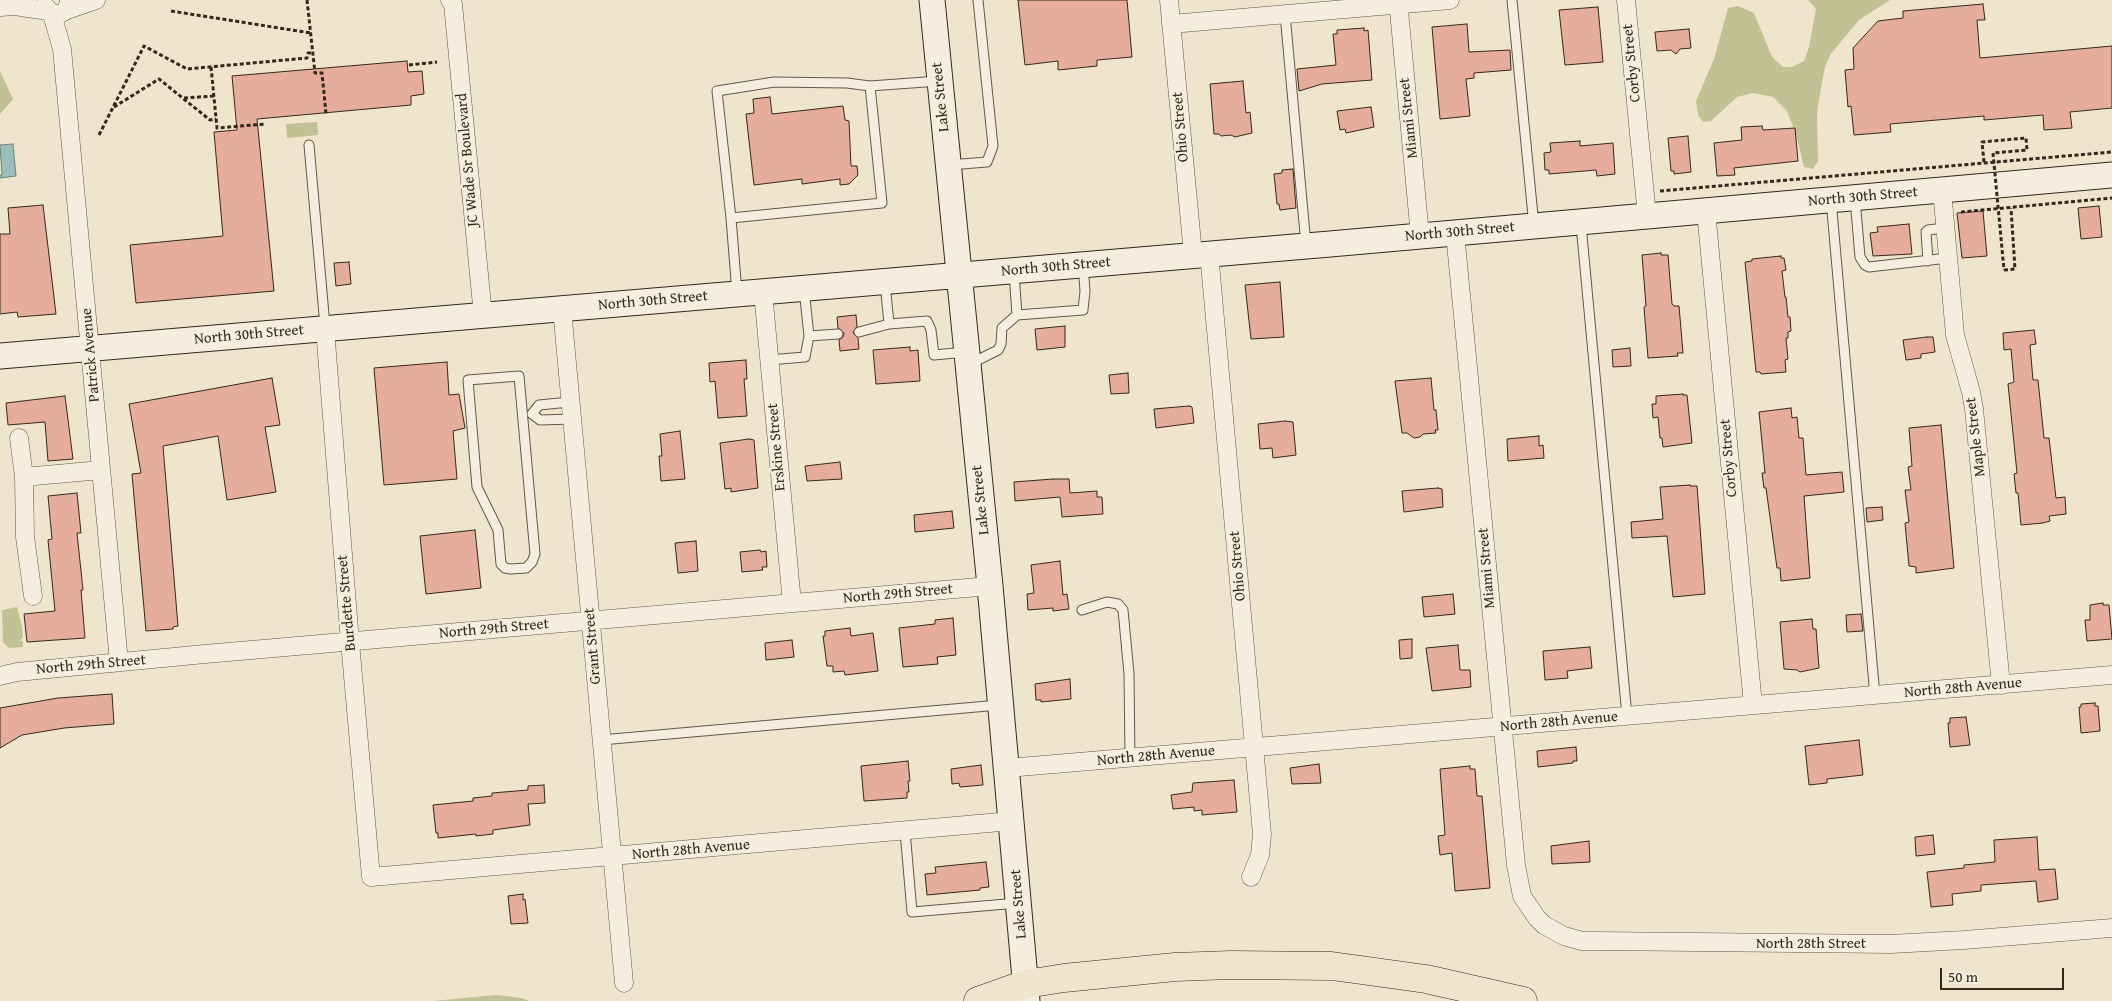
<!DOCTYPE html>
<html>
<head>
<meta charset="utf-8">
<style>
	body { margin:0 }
	#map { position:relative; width:2112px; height:1001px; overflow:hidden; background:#efe5cc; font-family:"Gentium Book Plus",serif }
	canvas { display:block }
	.scale { position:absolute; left:1940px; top:968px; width:124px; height:22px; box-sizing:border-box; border:2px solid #34281d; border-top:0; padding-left:6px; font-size:15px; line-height:18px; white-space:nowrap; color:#34281d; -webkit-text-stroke:4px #f5eede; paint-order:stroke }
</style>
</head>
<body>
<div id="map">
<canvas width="2112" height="1001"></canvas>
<div class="scale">50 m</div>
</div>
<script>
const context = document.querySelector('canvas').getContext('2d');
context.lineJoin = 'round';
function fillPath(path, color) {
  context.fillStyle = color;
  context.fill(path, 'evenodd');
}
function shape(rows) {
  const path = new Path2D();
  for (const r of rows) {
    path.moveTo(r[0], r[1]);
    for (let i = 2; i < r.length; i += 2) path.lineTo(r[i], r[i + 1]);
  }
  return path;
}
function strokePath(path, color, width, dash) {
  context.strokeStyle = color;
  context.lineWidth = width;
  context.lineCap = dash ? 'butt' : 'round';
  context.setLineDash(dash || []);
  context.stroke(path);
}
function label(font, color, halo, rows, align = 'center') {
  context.font = font + ' "Gentium Book Plus",serif';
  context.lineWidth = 4;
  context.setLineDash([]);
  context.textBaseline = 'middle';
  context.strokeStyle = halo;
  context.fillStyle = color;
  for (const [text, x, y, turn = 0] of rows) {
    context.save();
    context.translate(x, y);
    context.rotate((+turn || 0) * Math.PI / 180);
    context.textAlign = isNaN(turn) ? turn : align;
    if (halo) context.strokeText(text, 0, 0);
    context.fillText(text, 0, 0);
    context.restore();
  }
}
const green = shape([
	[1808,0,1890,0,1859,20,1830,55,1825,67,1819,99,1817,114,1818,161,1813,169,1804,167,1796,134,1787,111,1773,97,1753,93,1737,97,1711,121,1703,122,1698,115,1696,101,1714,59,1728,8,1738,6,1754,13,1772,57,1783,67,1792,67,1804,61,1809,47,1816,9],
	[0,71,13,99,0,114],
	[317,122,318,135,287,138,286,124],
	[17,607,22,627,23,637,20,640,23,642,23,647,9,648,3,642,2,610],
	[496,995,522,998,529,1001,433,1001]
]);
const water = shape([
	[13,144,16,176,0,178,0,175,2,175,0,145,13,144]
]);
const building = shape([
	[1018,0,1127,0,1132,57,1097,60,1097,66,1058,70,1058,61,1025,65,1018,0],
	[1983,4,1985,20,1977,20,1980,58,2112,46,2112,108,2070,112,2072,128,2044,130,2043,115,1984,120,1984,116,1890,124,1891,132,1854,135,1851,106,1848,107,1845,70,1854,69,1853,48,1878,21,1903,18,1903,11,1983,4],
	[1598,7,1603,62,1565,65,1559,10,1598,7],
	[1467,24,1469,52,1510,50,1511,70,1474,73,1474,78,1466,79,1470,116,1440,119,1432,27,1467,24],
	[1364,28,1364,31,1368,30,1372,80,1322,84,1299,91,1297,69,1336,65,1333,34,1337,34,1337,30,1364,28],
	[1689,29,1691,48,1680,49,1676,54,1671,50,1657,51,1655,32,1689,29],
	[407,61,408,72,422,71,424,94,411,96,411,105,257,119,274,291,136,303,130,245,223,236,214,132,237,130,232,76,407,61],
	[1243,81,1246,113,1250,112,1252,133,1235,137,1231,135,1221,136,1219,134,1214,134,1210,84,1243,81],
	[770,97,772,114,843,106,845,120,849,121,851,166,857,166,858,175,849,184,840,185,840,179,802,184,802,179,754,185,746,114,754,113,753,99,770,97],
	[1371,107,1374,127,1346,133,1345,129,1340,130,1337,111,1371,107],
	[1762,126,1763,130,1795,128,1798,161,1734,168,1735,175,1717,176,1714,143,1742,140,1741,127,1762,126],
	[1688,136,1691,172,1674,174,1674,171,1671,171,1668,138,1688,136],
	[1580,141,1580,146,1613,143,1615,174,1597,176,1596,170,1549,174,1549,170,1545,170,1544,153,1551,152,1550,143,1580,141],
	[1293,169,1296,208,1280,210,1279,204,1277,204,1274,174,1282,173,1282,170,1293,169],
	[43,205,56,314,18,317,17,312,0,314,0,234,10,234,8,208,43,205],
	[2099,206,2102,237,2081,239,2078,208,2099,206],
	[1983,211,1987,256,1962,258,1957,213,1983,211],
	[1909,224,1912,254,1873,256,1870,233,1878,232,1877,227,1909,224],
	[1661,253,1661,255,1668,255,1672,304,1674,306,1679,306,1683,353,1677,353,1678,356,1648,358,1644,307,1646,306,1642,255,1661,253],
	[1781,256,1781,258,1784,258,1786,270,1782,271,1785,297,1786,297,1788,317,1790,317,1791,331,1788,332,1788,338,1786,338,1788,359,1785,360,1786,372,1761,374,1760,372,1756,372,1745,262,1752,261,1752,259,1781,256],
	[349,262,351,284,336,286,334,263,349,262],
	[1280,282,1284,337,1251,339,1245,285,1280,282],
	[856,315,857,326,853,333,858,338,859,349,840,351,839,340,843,337,844,333,838,328,837,317,856,315],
	[1065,326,1065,347,1037,350,1035,329,1065,326],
	[2034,330,2036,344,2030,345,2033,380,2038,380,2044,438,2049,438,2056,498,2065,497,2066,514,2049,516,2050,521,2043,523,2021,525,2018,493,2016,493,2014,474,2017,473,2008,384,2014,382,2011,349,2004,350,2003,333,2034,330],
	[1927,337,1933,337,1935,352,1921,354,1921,358,1906,360,1903,340,1927,337],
	[910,347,910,351,918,350,920,381,876,384,873,350,910,347],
	[1630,348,1631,366,1613,367,1612,350,1630,348],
	[746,360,747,379,744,379,747,416,718,418,715,381,710,382,709,363,746,360],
	[447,362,449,395,459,394,465,428,453,431,457,479,384,485,374,368,447,362],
	[1128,373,1129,393,1111,394,1109,375,1128,373],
	[272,378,280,425,265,427,276,492,227,500,218,436,163,446,178,626,173,627,173,629,146,631,132,474,141,473,129,404,272,378],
	[1431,378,1434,410,1436,410,1438,430,1435,430,1436,433,1423,434,1420,437,1414,438,1407,433,1402,433,1395,381,1431,378],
	[1683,394,1683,395,1687,395,1692,443,1663,447,1662,438,1660,438,1658,417,1653,418,1652,404,1656,404,1656,396,1683,394],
	[65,396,73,459,48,461,45,422,8,425,6,403,65,396],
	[1189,406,1192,407,1194,423,1156,428,1154,409,1189,406],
	[1791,408,1792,418,1797,417,1799,438,1803,438,1806,475,1842,472,1844,492,1804,496,1810,578,1781,581,1780,568,1777,568,1766,488,1764,488,1762,473,1765,473,1759,412,1791,408],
	[1285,421,1293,422,1296,455,1273,458,1272,448,1260,449,1258,424,1285,421],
	[1941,425,1954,568,1916,573,1916,567,1909,566,1905,523,1909,522,1905,490,1911,490,1908,467,1912,466,1909,428,1941,425],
	[680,431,685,479,661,481,659,456,662,456,660,434,680,431],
	[1539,436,1539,446,1543,445,1544,458,1508,461,1507,439,1539,436],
	[749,439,754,440,758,488,731,492,731,488,725,489,720,443,749,439],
	[840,462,842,479,807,481,805,466,840,462],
	[1053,479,1069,479,1070,493,1097,491,1097,497,1102,497,1103,514,1062,517,1060,497,1015,501,1014,482,1053,479],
	[1690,485,1690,486,1697,486,1705,594,1673,597,1667,536,1632,538,1631,522,1663,519,1660,487,1690,485],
	[1438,488,1442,489,1443,507,1404,512,1402,491,1438,488],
	[77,493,81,533,77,533,83,590,81,590,85,638,27,642,24,614,55,611,48,540,52,539,48,496,77,493],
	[1882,507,1883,520,1867,522,1866,508,1882,507],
	[952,511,954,528,915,532,914,515,952,511],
	[475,530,481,588,426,594,420,536,475,530],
	[696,541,698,571,678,573,675,543,696,541],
	[760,550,761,552,766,551,767,567,762,567,763,570,742,572,740,552,760,550],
	[1060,561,1063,595,1067,594,1069,609,1053,611,1053,608,1028,610,1027,594,1034,593,1031,565,1060,561],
	[1453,594,1455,614,1424,617,1422,597,1453,594],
	[2103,603,2103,605,2109,605,2112,639,2087,641,2085,620,2090,620,2090,605,2103,603],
	[1861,614,1863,631,1847,632,1846,615,1861,614],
	[953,618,956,655,937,657,938,664,903,667,899,628,935,624,935,620,953,618],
	[1812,619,1813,629,1816,629,1819,668,1800,672,1797,670,1784,669,1780,622,1812,619],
	[850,628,851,636,873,633,878,671,845,675,844,671,833,672,833,666,827,666,823,636,825,636,825,631,850,628],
	[1412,639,1412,658,1400,659,1399,640,1412,639],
	[792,640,794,657,766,660,765,643,792,640],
	[1458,645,1460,670,1470,670,1471,687,1432,691,1426,648,1458,645],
	[1590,647,1592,668,1567,671,1568,678,1545,680,1543,651,1590,647],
	[1070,679,1071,699,1041,702,1041,700,1036,700,1035,684,1070,679],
	[112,694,114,724,64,728,22,735,0,748,0,708,58,698,112,694],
	[2095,703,2095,706,2098,706,2100,731,2081,733,2079,707,2081,707,2081,704,2095,703],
	[1966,717,1970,745,1950,747,1948,723,1950,723,1950,718,1966,717],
	[1859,740,1863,775,1827,779,1827,783,1809,785,1805,746,1859,740],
	[1576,747,1577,761,1573,761,1573,763,1538,767,1537,751,1576,747],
	[908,761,910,781,908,781,909,792,907,792,907,798,864,801,861,766,908,761],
	[1319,764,1321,783,1292,784,1290,768,1319,764],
	[981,765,983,785,960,787,959,783,952,784,951,769,981,765],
	[1470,766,1470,769,1475,769,1477,796,1482,796,1490,888,1455,891,1452,853,1440,855,1438,836,1445,835,1440,769,1470,766],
	[1234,780,1237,812,1202,815,1202,810,1194,811,1194,807,1173,809,1171,795,1192,792,1193,783,1234,780],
	[544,785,545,803,528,804,530,825,493,830,493,834,476,836,476,834,438,838,438,833,436,833,433,805,473,801,473,798,492,796,492,793,528,790,528,786,544,785],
	[1933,835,1935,854,1916,856,1915,837,1933,835],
	[2037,837,2039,870,2055,869,2058,899,2038,902,2036,881,1981,885,1981,891,1952,894,1953,905,1931,907,1927,872,1964,868,1964,865,1995,862,1994,840,2037,837],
	[1589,841,1590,862,1552,864,1551,846,1589,841],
	[986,862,989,887,980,888,980,890,927,895,925,874,936,873,935,867,986,862],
	[523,894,523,900,525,899,528,923,511,924,508,896,523,894]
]);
const path = shape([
	[307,0,315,73,322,73,326,114],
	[171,11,311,33],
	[409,65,437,62],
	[211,67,217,128,266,124],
	[184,98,214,96],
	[114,107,159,79,210,120,216,119],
	[99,135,144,46,187,69,307,58,308,53,313,53],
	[1984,162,1982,142,2026,138,2027,150,1993,153],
	[1660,191,2112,152],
	[1961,212,2112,198],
	[2004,270,2015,269,2011,208]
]);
const service = shape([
	[1512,0,1534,226],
	[1285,14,1306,245],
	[870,86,882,203,731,218,717,91,774,82,847,83,870,86,939,81],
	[309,145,325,326],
	[949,165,987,162,993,146,978,0],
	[1855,199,1860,257,1865,265,1869,267,1948,258],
	[1831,200,1875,696],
	[731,218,737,293],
	[1581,225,1627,716],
	[1928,261,1926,232,1928,230,1945,228],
	[1014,273,1017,315],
	[804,289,809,336,838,334],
	[889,324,927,321,931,330,934,355,966,352],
	[859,332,889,324,885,283],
	[769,360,805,357,809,336],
	[970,364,998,350,1001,344,1002,328,1017,315,1083,310,1085,291,1083,265],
	[519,376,535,554,532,562,526,568,511,569,505,568,501,564,498,530,477,487,468,380,519,376],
	[570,402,539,405,532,414,540,420,572,419],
	[1082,610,1107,602,1118,604,1123,610,1129,674,1130,758],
	[601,740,999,705],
	[905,831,912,912,1018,903]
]);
const minor = shape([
	[450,0,453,4,483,316],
	[1169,0,1193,254],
	[1398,0,1420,236],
	[1626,0,1647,216],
	[45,6,52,14,60,14,67,10,69,0],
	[0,7,15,6,48,11],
	[67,10,96,0],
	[52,14,62,49,119,662],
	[1171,24,1450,0],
	[1942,190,1955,335,1971,392,1974,409,2001,685],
	[1706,211,1753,705],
	[1455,233,1516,865,1522,896,1537,918,1544,925,1564,936,1582,941,1596,941,1891,944,1964,940,2112,928],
	[1209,253,1262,834,1260,855,1251,877],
	[763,292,792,603],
	[562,309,624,983],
	[325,329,350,642,371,877,1012,821],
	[19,438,24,477,25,537,33,596],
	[24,477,101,470],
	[0,676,17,672,205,654,990,586],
	[1007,768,2112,675]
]);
const secondary = shape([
	[932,0,990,586,1027,1001],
	[0,356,1330,244,2112,175]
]);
const motorway = shape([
	[978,1001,1026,984,1064,978,1175,967,1231,965,1332,966,1426,979,1523,1001]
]);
const pathBridge = shape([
	[1993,153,2004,270]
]);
const streetNames = [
	["Corby Street",1632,63,-96],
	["Lake Street",941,97,-96],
	["Miami Street",1409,118,-96],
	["Ohio Street",1181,127,-95],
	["JC Wade Sr Boulevard",468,160,-95],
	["North 30th Street",1863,197,-5],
	["North 30th Street",1460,232,-5],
	["North 30th Street",1056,267,-5],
	["North 30th Street",653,301,-5],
	["North 30th Street",249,335,-5],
	["Patrick Avenue",91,355,-95],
	["Maple Street",1976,437,-97],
	["Erskine Street",777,447,-95],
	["Corby Street",1729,458,-95],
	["Lake Street",981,500,-96],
	["Ohio Street",1238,566,-95],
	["Miami Street",1487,568,-95],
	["North 29th Street",898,594,-5],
	["Burdette Street",347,603,-95],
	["North 29th Street",494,629,-5],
	["Grant Street",593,646,-95],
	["North 29th Street",91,665,-5],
	["North 28th Avenue",1963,688,-5],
	["North 28th Avenue",1559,722,-5],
	["North 28th Avenue",1156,756,-5],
	["North 28th Avenue",691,850,-5],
	["Lake Street",1019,904,-95],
	["North 28th Street",1811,944]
];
fillPath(green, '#c0c293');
fillPath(water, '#9abebb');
strokePath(water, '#71827c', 1);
fillPath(building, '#e6ac9c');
strokePath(building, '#34281d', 1);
strokePath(service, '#635749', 11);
strokePath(minor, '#635749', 19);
strokePath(secondary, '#34281d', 27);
strokePath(motorway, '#34281d', 29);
strokePath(path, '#34281d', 3, [4, 2.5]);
strokePath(service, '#f5eede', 9);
strokePath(minor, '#f5eede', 18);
strokePath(secondary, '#f5eede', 25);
strokePath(motorway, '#efe5cc', 28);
strokePath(pathBridge, '#34281d', 3, [4, 2.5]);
label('15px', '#34281d', '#f5eede', streetNames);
</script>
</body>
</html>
